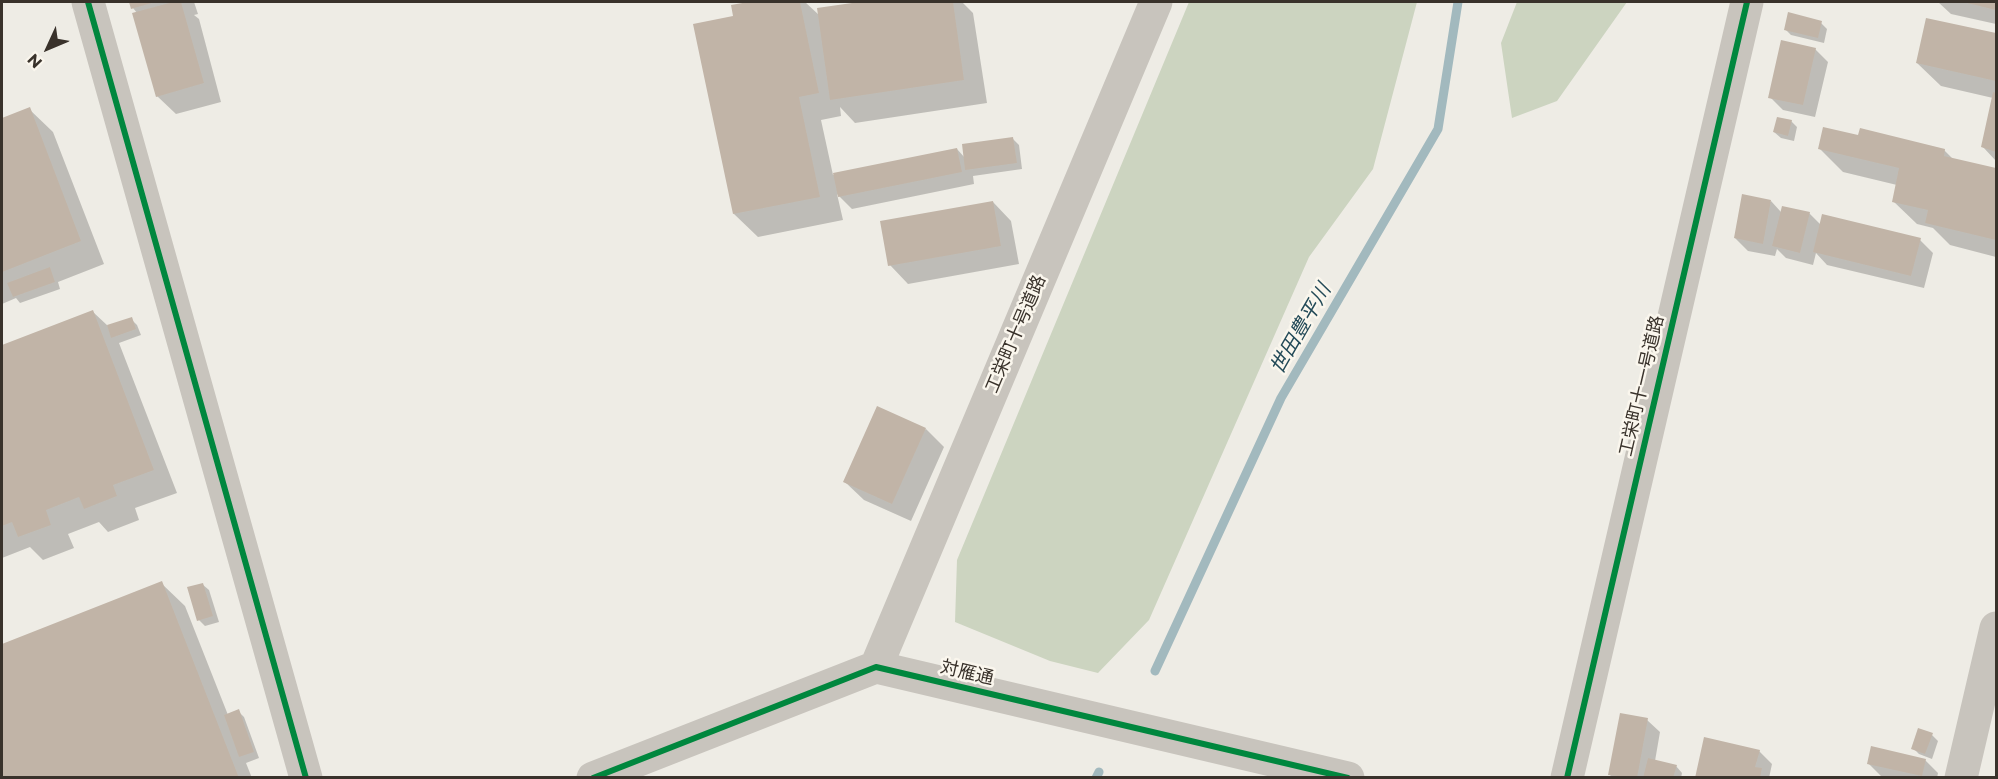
<!DOCTYPE html>
<html>
<head>
<meta charset="utf-8">
<style>
	body { margin:0 }
	#map { position:relative; width:1998px; height:779px; overflow:hidden; background:#eeece5; font-family:Montserrat,sans-serif }
	canvas { display:block }
	.frame { position:absolute; inset:0; border:3px solid #39322b; pointer-events:none }
	.north { position:absolute; left:18px; top:18px; width:60px; height:60px; -webkit-text-stroke:4px #faf6ed; paint-order:stroke; rotate:226deg; font-size:16px; font-weight:700; line-height:24px; text-align:center; color:#39322b }
	.north::after { content:''; display:block; margin:auto; width:21px; height:27px; background:#39322b; clip-path:polygon(50% 0,100% 100%,50% 72%,0 100%) }
</style>
</head>
<body>
<div id="map">
<canvas width="1998" height="779"></canvas>
<div class="frame"></div>
<div class="north">N</div>
</div>
<script>
const context = document.querySelector('canvas').getContext('2d');
context.lineJoin = 'round';
function fillPath(path, color) {
  context.fillStyle = color;
  context.fill(path, 'evenodd');
}
function shape(rows) {
  const path = new Path2D();
  for (const r of rows) {
    path.moveTo(r[0], r[1]);
    for (let i = 2; i < r.length; i += 2) path.lineTo(r[i], r[i + 1]);
  }
  return path;
}
function strokePath(path, color, width, dash) {
  context.strokeStyle = color;
  context.lineWidth = width;
  context.lineCap = dash ? 'butt' : 'round';
  context.setLineDash(dash || []);
  context.stroke(path);
}
function label(font, color, halo, rows, align = 'center') {
  context.font = font + ' Montserrat,"Noto Sans JP",sans-serif';
  context.lineWidth = 5;
  context.setLineDash([]);
  context.textBaseline = 'middle';
  context.strokeStyle = halo;
  context.fillStyle = color;
  for (const [text, x, y, turn = 0] of rows) {
    context.save();
    context.translate(x, y);
    context.rotate((+turn || 0) * Math.PI / 180);
    context.textAlign = isNaN(turn) ? turn : align;
    if (halo) context.strokeText(text, 0, 0);
    context.fillText(text, 0, 0);
    context.restore();
  }
}
const green = shape([
	[1189,2,1417,2,1373,169,1309,257,1149,620,1098,673,1050,661,955,622,957,560],
	[1517,2,1627,2,1557,101,1512,118,1501,43]
]);
const shadow = shape([
	[131,2,194,2,198,14,194,15,199,19,221,102,176,114,157,96,137,13,133,8],
	[756,2,805,2,819,15,818,9,869,2,962,2,973,13,987,103,855,123,840,107,841,116,821,120,833,175,957,149,965,158,1013,139,1019,145,1022,169,973,176,974,184,852,209,837,194,843,220,758,237,734,214,735,17,733,6],
	[1938,2,1996,2,1996,24,1951,14],
	[1927,19,1996,35,1996,161,1983,147,1993,98,1941,86,1917,63],
	[1821,23,1827,29,1824,43,1791,35,1785,29],
	[1815,49,1828,62,1815,117,1783,110,1770,97],
	[29,109,53,132,104,264,58,282,60,289,20,303,16,298,2,304,2,120],
	[1791,121,1797,127,1794,141,1781,138,1774,132],
	[1859,137,1944,150,1953,159,1996,170,1996,257,1950,245,1933,228,1917,224,1893,201,1897,185,1843,172,1819,148],
	[1771,201,1781,212,1809,213,1821,225,1920,240,1933,253,1924,288,1827,265,1816,253,1813,265,1786,258,1777,249,1775,256,1748,251,1735,238],
	[993,202,1011,221,1019,264,908,284,890,265],
	[93,312,108,326,131,319,137,325,141,335,119,343,177,493,135,508,139,520,108,532,99,522,68,534,74,548,43,560,30,547,2,558,2,346],
	[926,429,944,447,911,521,864,500,845,482],
	[161,583,185,606,228,715,238,711,244,717,259,758,246,763,252,778,2,778,2,645],
	[202,584,209,590,219,622,205,626,199,620],
	[1647,720,1660,732,1655,761,1676,766,1682,773,1681,778,1613,778,1610,775],
	[1932,735,1938,741,1932,759,1919,754,1913,748],
	[1759,751,1772,764,1769,778,1697,778],
	[1925,760,1938,773,1937,778,1888,778,1881,776,1868,763]
]);
const stream = shape([
	[1155,671,1281,398,1438,129,1458,2],
	[1096,778,1099,772]
]);
const building = shape([
	[129,2,155,2,131,9],
	[173,2,181,2,204,83,156,97,132,13],
	[748,2,800,2,819,93,799,97,820,197,733,214,693,24,733,16,731,5],
	[859,2,953,2,964,80,830,100,817,8],
	[1963,2,1996,2,1996,10],
	[1788,12,1822,21,1818,38,1784,30],
	[1926,18,1996,33,1996,81,1916,63],
	[1781,40,1816,48,1803,105,1768,98],
	[1993,92,1996,93,1996,152,1981,147],
	[30,107,81,241,2,272,2,118],
	[1777,117,1792,120,1788,136,1773,132],
	[1823,127,1858,135,1860,128,1945,149,1944,156,1996,168,1996,240,1925,223,1928,210,1892,202,1899,168,1818,149],
	[1013,137,1017,163,965,170,962,144],
	[957,148,962,172,838,197,833,173],
	[1742,194,1771,200,1763,244,1734,238],
	[993,201,1001,246,888,266,880,221],
	[1782,206,1810,212,1800,253,1772,246],
	[1822,214,1921,238,1911,276,1813,252],
	[50,267,55,282,13,297,7,283],
	[93,310,154,470,113,485,117,496,84,509,79,497,46,510,51,525,18,537,12,522,2,526,2,345],
	[132,317,136,329,111,338,107,325],
	[877,406,926,428,892,504,843,482],
	[162,581,239,778,2,778,2,644],
	[203,583,213,616,197,621,187,587],
	[239,709,254,752,239,757,224,715],
	[1620,713,1648,718,1637,778,1608,775],
	[1918,728,1933,733,1925,754,1911,749],
	[1704,737,1760,750,1755,767,1762,768,1760,778,1695,778],
	[1871,746,1926,759,1922,776,1867,764],
	[1648,758,1677,765,1673,778,1643,778]
]);
const minor = shape([
	[88,2,306,778]
]);
const tertiary = shape([
	[876,667,1156,2],
	[593,778,876,667,1348,778],
	[1567,778,1747,2],
	[1961,778,1996,628]
]);
const cycleway = shape([
	[88,2,306,778],
	[593,778,876,667,1348,778],
	[1567,778,1747,2]
]);
const streetNames = [
	["工栄町十号道路",1016,334,-67],
	["工栄町十一号道路",1642,386,-77],
	["対雁通",967,673,13]
];
const waterNames = [
	["世田豊平川",1301,329,-60]
];
fillPath(green, '#ccd4c0');
fillPath(shadow, '#0003');
strokePath(stream, '#a2b9be', 9);
fillPath(building, '#c1b4a7');
strokePath(minor, '#c8c4bd', 33);
strokePath(tertiary, '#c8c4bd', 33);
strokePath(cycleway, '#00873e', 6);
label('18px', '#39322b', '#faf6ed', streetNames);
label('italic 20px', '#234a58', '#faf6ed', waterNames);
</script>
</body>
</html>
